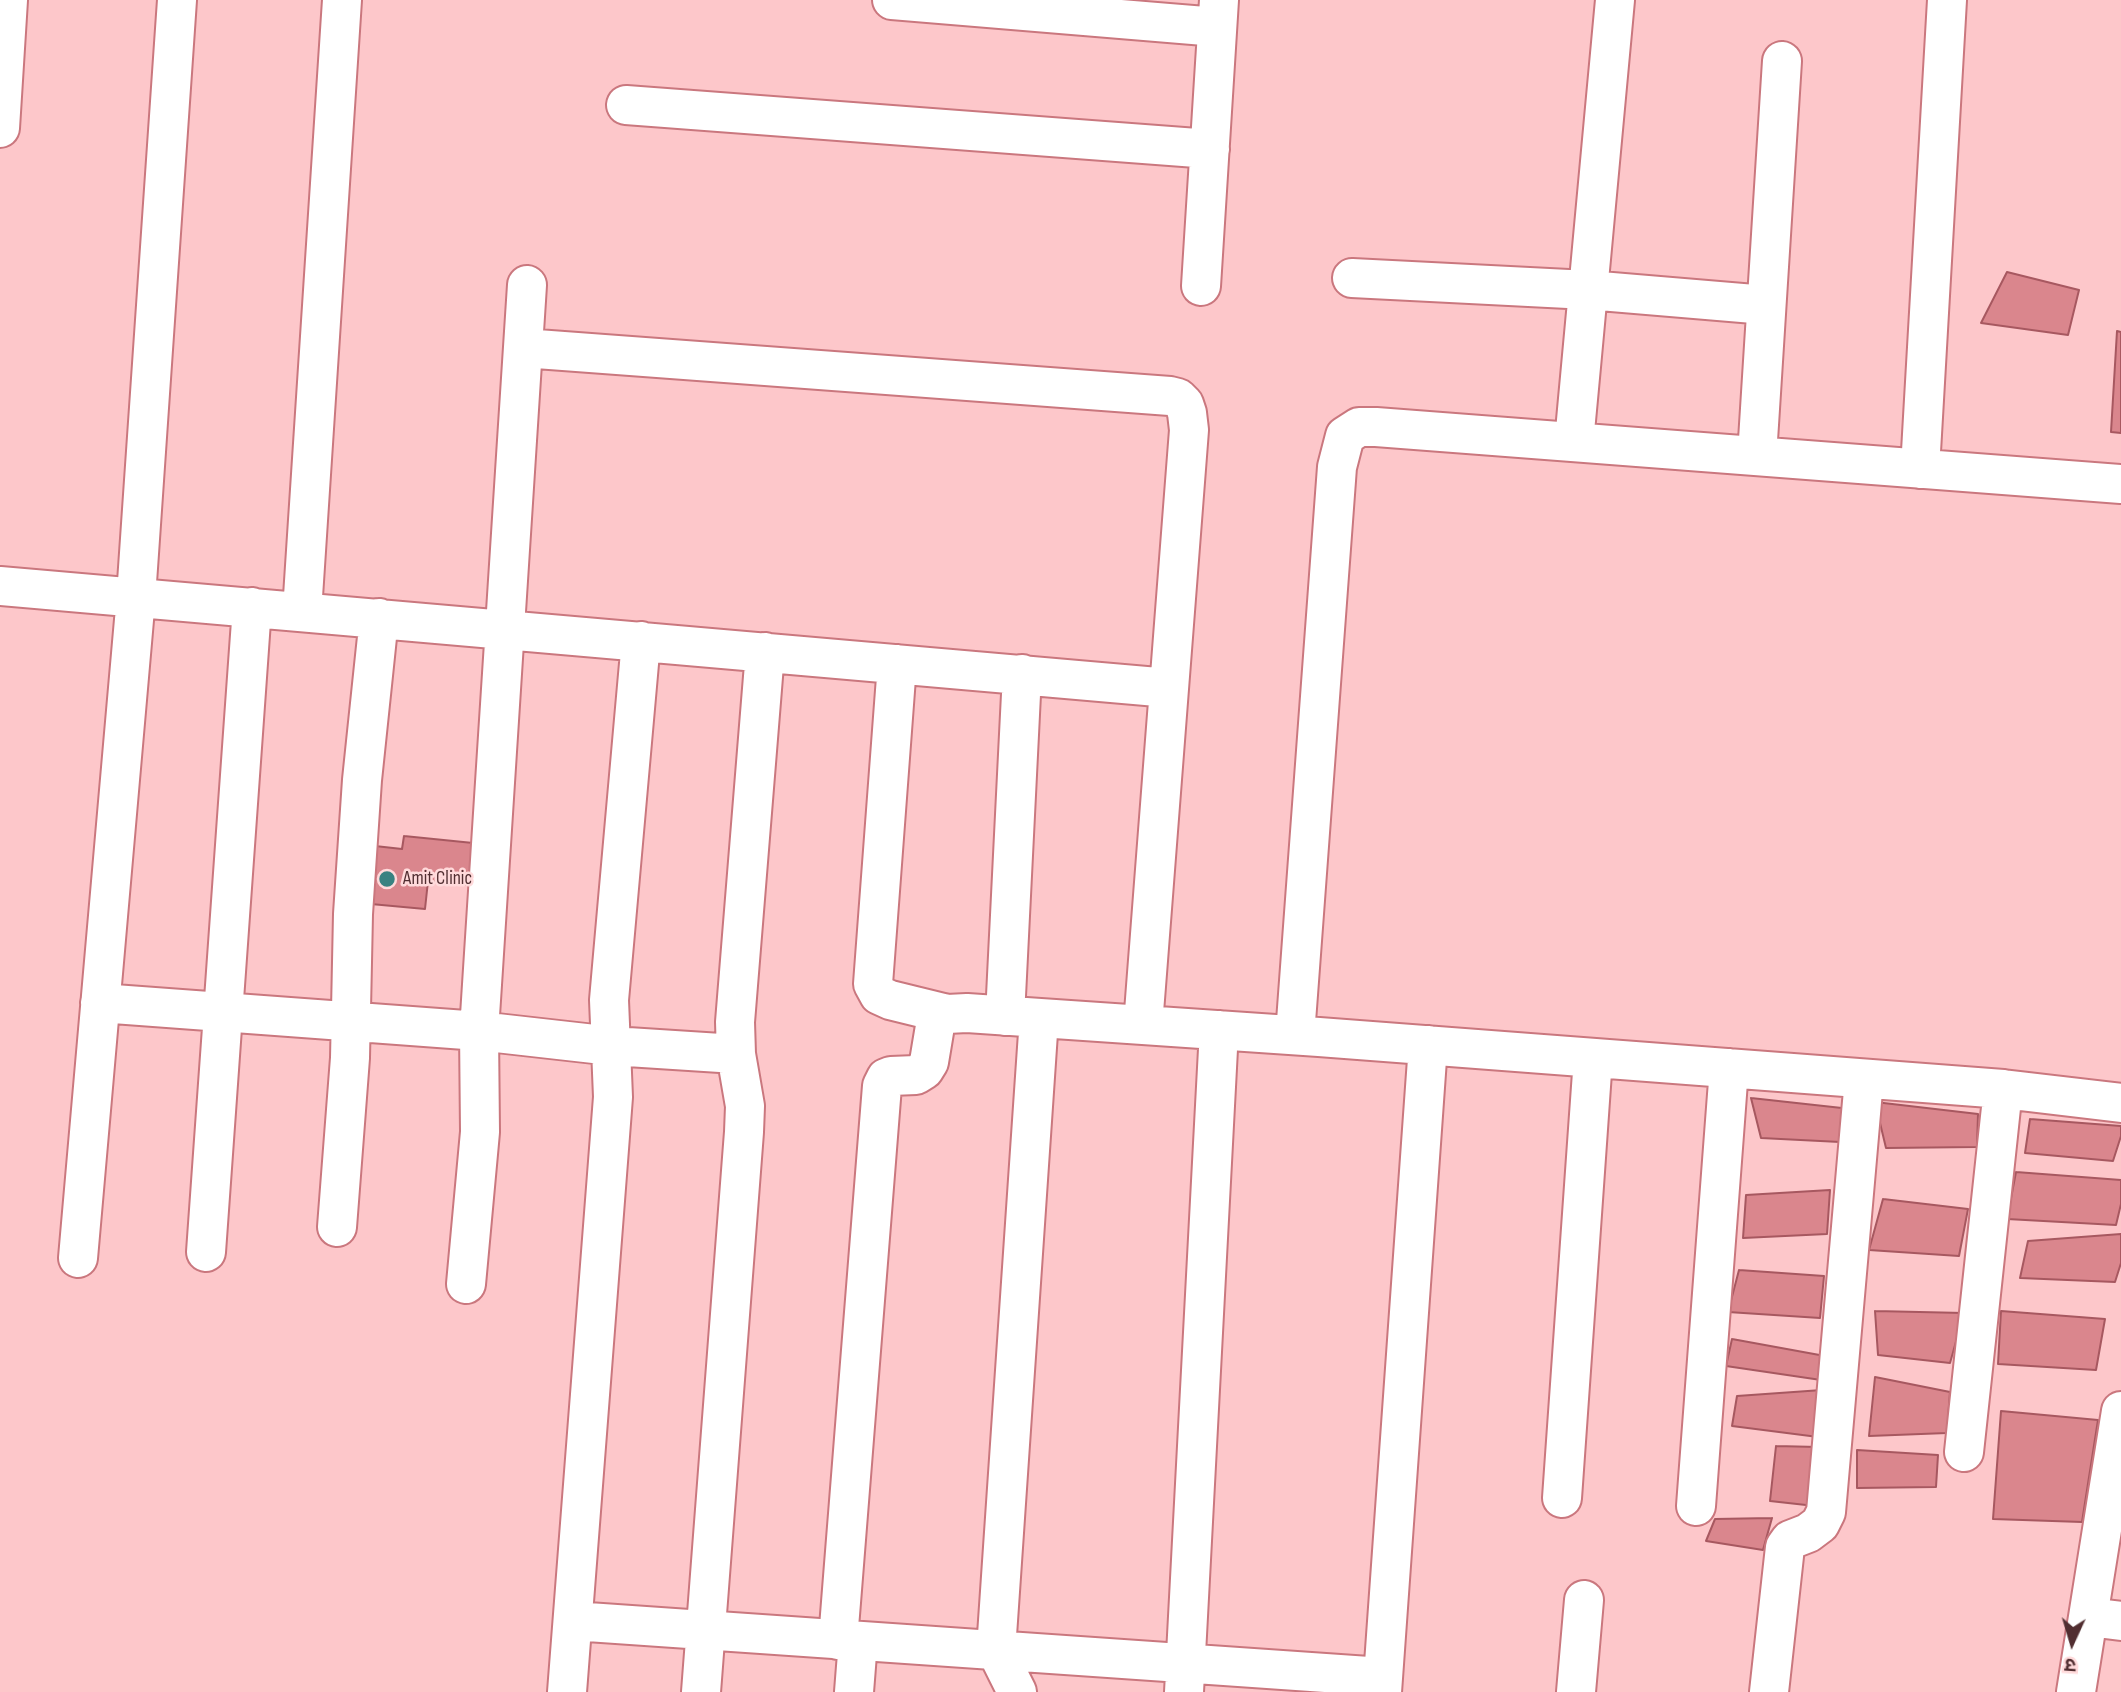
<!DOCTYPE html>
<html>
<head>
<meta charset="utf-8">
<style>
	body { margin:0 }
	#map { position:relative; width:2121px; height:1692px; overflow:hidden; background:#fdc7ca; font-family:"Sofia Sans Condensed","Noto Sans Devanagari",sans-serif }
	canvas { display:block }
	.north { position:absolute; left:2037px; top:1608px; width:70px; height:70px; -webkit-text-stroke:5px #ffdadb; paint-order:stroke; rotate:184deg; font-size:19px; font-weight:700; line-height:28px; text-align:center; color:#512e31 }
	.north::after { content:''; display:block; margin:auto; width:24px; height:32px; background:#512e31; clip-path:polygon(50% 0,100% 100%,50% 72%,0 100%) }
</style>
</head>
<body>
<div id="map">
<canvas width="2121" height="1692"></canvas>
<div class="north">उ</div>
</div>
<script>
const context = document.querySelector('canvas').getContext('2d');
context.lineJoin = 'round';
function fillPath(path, color) {
  context.fillStyle = color;
  context.fill(path, 'evenodd');
}
function shape(rows) {
  const path = new Path2D();
  for (const r of rows) {
    path.moveTo(r[0], r[1]);
    for (let i = 2; i < r.length; i += 2) path.lineTo(r[i], r[i + 1]);
  }
  return path;
}
function strokePath(path, color, width, dash) {
  context.strokeStyle = color;
  context.lineWidth = width;
  context.lineCap = dash ? 'butt' : 'round';
  context.setLineDash(dash || []);
  context.stroke(path);
}
function label(font, color, halo, rows, align = 'center') {
  context.font = font + ' "Sofia Sans Condensed",sans-serif';
  context.lineWidth = 5;
  context.setLineDash([]);
  context.textBaseline = 'middle';
  context.strokeStyle = halo;
  context.fillStyle = color;
  for (const [text, x, y, turn = 0] of rows) {
    context.save();
    context.translate(x, y);
    context.rotate((+turn || 0) * Math.PI / 180);
    context.textAlign = isNaN(turn) ? turn : align;
    if (halo) context.strokeText(text, 0, 0);
    context.fillText(text, 0, 0);
    context.restore();
  }
}
const building = shape([
	[2007,272,2079,290,2068,335,1981,323,2007,272],
	[2117,331,2121,332,2121,433,2111,432,2117,331],
	[404,836,483,844,479,886,428,881,425,909,360,903,366,845,402,849,404,836],
	[1751,1098,1851,1109,1840,1142,1761,1138,1751,1098],
	[1875,1102,1978,1114,1977,1147,1886,1148,1875,1102],
	[2030,1119,2121,1126,2121,1136,2113,1161,2025,1153,2030,1119],
	[2016,1172,2121,1180,2121,1204,2116,1225,2007,1219,2016,1172],
	[1830,1190,1827,1234,1743,1238,1746,1195,1830,1190],
	[1883,1199,1968,1209,1959,1256,1869,1250,1883,1199],
	[2121,1234,2121,1263,2115,1282,2020,1278,2028,1241,2121,1234],
	[1739,1270,1824,1276,1820,1318,1728,1312,1739,1270],
	[1875,1311,1964,1313,1950,1363,1878,1355,1875,1311],
	[2001,1311,2105,1319,2096,1370,1998,1364,2001,1311],
	[1732,1339,1825,1356,1821,1380,1726,1366,1732,1339],
	[1875,1377,1950,1392,1947,1433,1869,1436,1875,1377],
	[1822,1390,1818,1437,1732,1426,1737,1396,1822,1390],
	[2001,1411,2098,1420,2082,1522,1993,1519,2001,1411],
	[1776,1446,1818,1447,1815,1506,1770,1501,1776,1446],
	[1857,1450,1938,1455,1936,1487,1857,1488,1857,1450],
	[1772,1518,1763,1550,1706,1541,1715,1519,1772,1518]
]);
const street = shape([
	[892,0,1217,27],
	[626,105,1210,149],
	[0,128,8,0],
	[1352,278,1588,290,1766,305],
	[1201,286,1219,0],
	[523,348,1170,396,1178,398,1184,404,1187,413,1189,430,1143,1025],
	[1574,442,1615,0],
	[1757,456,1782,61],
	[1920,469,1947,0],
	[0,586,1169,688],
	[302,612,342,0],
	[897,664,873,984,879,995,890,1000,947,1014],
	[100,1003,479,1031,612,1046,736,1054],
	[1005,1016,1022,674],
	[1295,1035,1337,467,1345,436,1359,427,1376,427,2121,484],
	[337,1227,350,1058,353,914,362,780,379,618],
	[206,1252,252,607],
	[78,1258,136,597,177,0],
	[466,1284,480,1132,479,1031,527,285],
	[1964,1452,2003,1089],
	[1562,1498,1593,1058],
	[1696,1506,1729,1068],
	[2089,1617,2121,1621],
	[573,1621,1383,1677],
	[838,1640,882,1086,886,1078,891,1076,916,1075,924,1070,929,1062,936,1020,947,1014,967,1013,1319,1037,2003,1089,2121,1103],
	[567,1692,613,1097,609,1000,641,641],
	[701,1692,744,1132,745,1106,736,1054,735,1022,765,652],
	[854,1692,858,1641],
	[1017,1692,996,1650,1039,1018],
	[1184,1692,1219,1030],
	[1382,1692,1428,1045],
	[1576,1692,1584,1600],
	[1769,1692,1785,1547,1790,1540,1808,1533,1820,1524,1826,1512,1864,1079],
	[2076,1692,2121,1411]
]);
const markers = [
	[387,879,9,"#398281"]
];
const poiNames = [
	["Amit Clinic",403,879]
];
fillPath(building, '#da868d');
strokePath(building, '#a75860', 2);
strokePath(street, '#ca777e', 42);
strokePath(street, '#fff', 38);
for (const [x, y, r, color] of markers) {
  const dot = new Path2D();
  dot.arc(x, y, r, 0, 2 * Math.PI);
  context.fillStyle = color;
  context.fill(dot);
  strokePath(dot, '#ffdadb', 2.5);
}
label('19px', '#512e31', '#ffdadb', poiNames, 'left');
</script>
</body>
</html>
